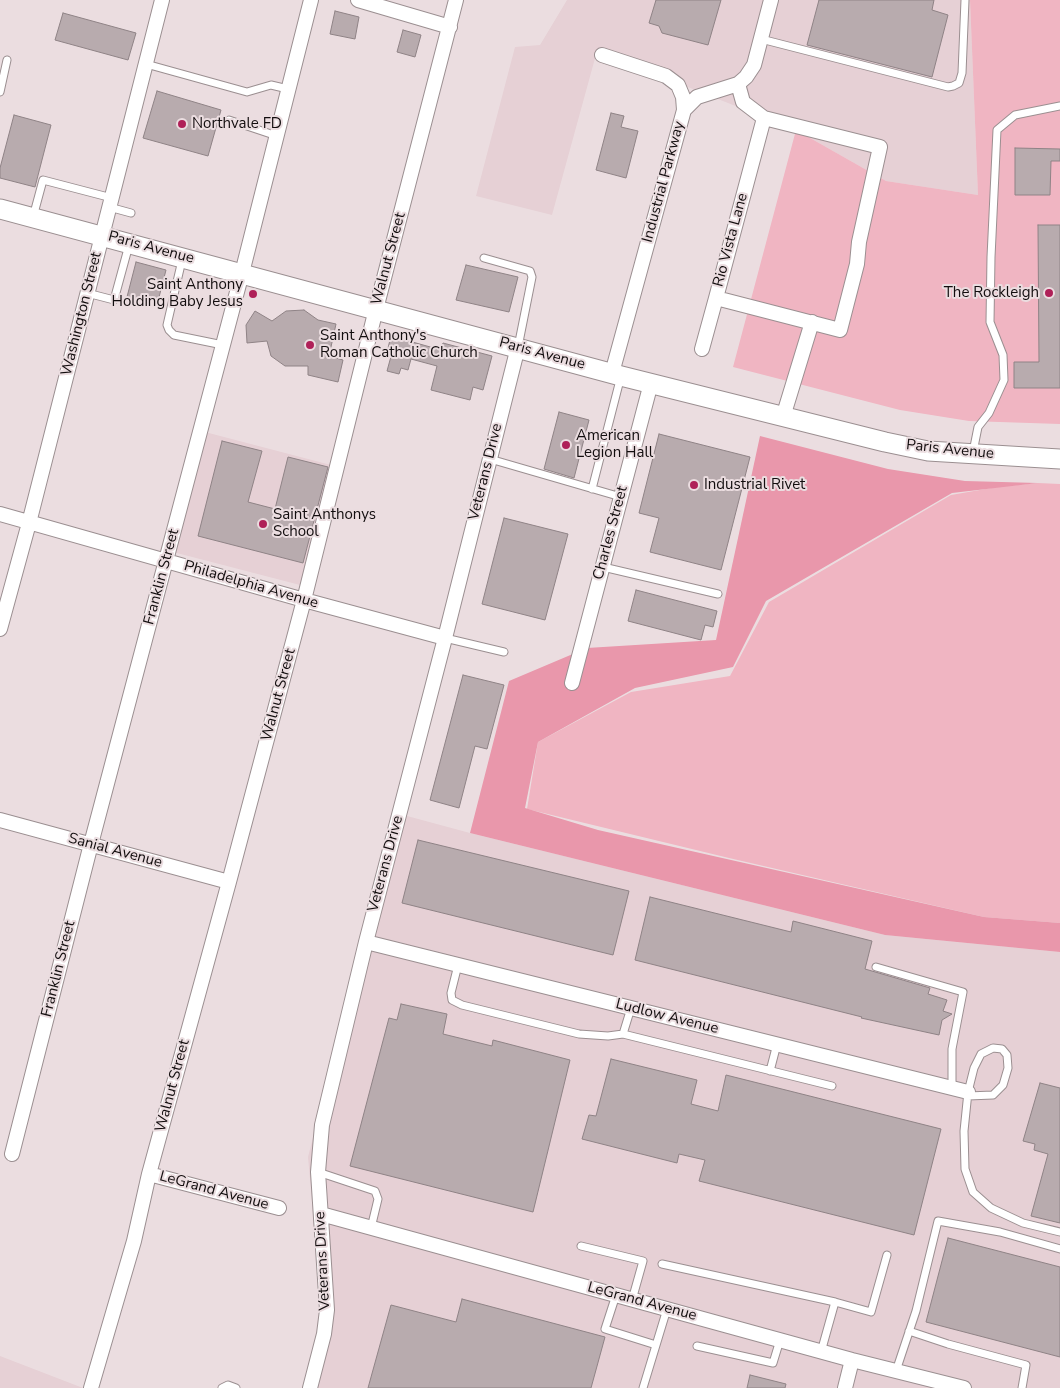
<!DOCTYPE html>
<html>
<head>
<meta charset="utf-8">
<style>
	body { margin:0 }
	canvas { display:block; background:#ebdde0 }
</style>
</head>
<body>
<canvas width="1060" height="1388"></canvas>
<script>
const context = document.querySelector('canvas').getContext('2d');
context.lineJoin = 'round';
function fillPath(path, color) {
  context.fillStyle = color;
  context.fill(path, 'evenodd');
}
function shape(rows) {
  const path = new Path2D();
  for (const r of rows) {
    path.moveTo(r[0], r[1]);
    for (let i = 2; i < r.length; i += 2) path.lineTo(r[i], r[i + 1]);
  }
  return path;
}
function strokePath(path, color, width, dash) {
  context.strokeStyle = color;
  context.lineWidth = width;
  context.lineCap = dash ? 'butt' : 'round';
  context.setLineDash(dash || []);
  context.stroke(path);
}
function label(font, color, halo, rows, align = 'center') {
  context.font = font + ' "Nunito Sans",sans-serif';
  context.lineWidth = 4;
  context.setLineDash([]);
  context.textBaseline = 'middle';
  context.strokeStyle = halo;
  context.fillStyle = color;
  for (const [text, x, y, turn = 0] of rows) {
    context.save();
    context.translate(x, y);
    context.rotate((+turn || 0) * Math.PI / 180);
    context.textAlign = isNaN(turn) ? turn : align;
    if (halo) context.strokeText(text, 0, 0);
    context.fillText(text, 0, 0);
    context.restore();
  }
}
const built = shape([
	[567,0,970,0,978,195,886,181,796,130,597,51,552,215,476,196,515,47,540,45],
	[205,432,331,465,300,585,173,552],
	[396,813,470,833,885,935,1060,952,1060,1388,310,1388,324,1334,308,1157],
	[0,1356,83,1388,0,1388]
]);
const green = shape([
	[970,0,1060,0,1060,424,969,421,900,410,733,367,796,130,886,181,978,195],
	[1038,483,1060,484,1060,923,984,917,729,858,527,809,538,742,631,692,730,676,769,602,951,495,997,487]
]);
const forest = shape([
	[760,436,888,469,965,481,1038,483,952,493,766,601,733,667,635,688,538,742,525,808,598,830,984,917,1060,923,1060,952,885,935,470,833,509,681,587,648,716,640]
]);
const building = shape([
	[656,0,721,0,708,45,662,33,659,26,649,23,656,0],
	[819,0,934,0,932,10,948,15,932,77,807,45,819,0],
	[335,11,359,17,355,39,330,34,335,11],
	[63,13,136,33,128,60,55,40,63,13],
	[403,30,421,35,415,57,397,52,403,30],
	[157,91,221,110,208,156,143,138,157,91],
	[611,113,624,116,621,127,638,131,626,178,596,170,611,113],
	[14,115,51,125,35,187,0,178,0,168,14,115],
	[1015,148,1060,149,1060,161,1051,161,1050,195,1015,195,1015,148],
	[1038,225,1060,225,1060,388,1014,388,1014,362,1039,362,1038,225],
	[136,262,166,270,157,305,127,297,136,262],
	[466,265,518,277,509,312,456,300,466,265],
	[304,310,318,320,336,324,329,356,343,360,338,382,308,375,308,366,285,366,271,356,267,341,247,343,246,325,255,311,272,321,286,311,304,310],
	[391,336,441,350,443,343,492,356,483,390,473,387,470,400,431,390,437,366,411,359,408,370,401,368,399,374,387,371,393,349,388,348,391,336],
	[559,412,589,420,574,478,544,469,559,412],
	[659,434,750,457,721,570,650,552,659,518,639,513,659,434],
	[222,441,262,451,248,502,275,509,288,457,328,467,303,563,198,536,222,441],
	[504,518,568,534,545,620,482,604,504,518],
	[636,590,717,611,713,627,705,625,701,640,628,621,636,590],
	[463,675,504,685,487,749,475,746,459,808,430,800,463,675],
	[418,840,629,891,613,955,402,903,418,840],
	[650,897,791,932,793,921,872,941,865,969,930,988,928,994,947,1000,943,1011,952,1014,942,1020,939,1035,861,1018,862,1017,635,960,650,897],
	[401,1004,447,1014,443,1034,492,1046,493,1040,570,1060,533,1212,350,1166,389,1018,397,1020,401,1004],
	[611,1059,697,1080,691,1104,718,1111,726,1075,941,1129,914,1235,699,1181,705,1160,679,1154,677,1163,582,1139,589,1115,596,1116,611,1059],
	[1040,1083,1060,1088,1060,1223,1031,1216,1048,1154,1034,1150,1035,1144,1023,1141,1040,1083],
	[948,1238,1060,1267,1060,1357,926,1322,948,1238],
	[462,1299,605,1337,591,1388,368,1388,391,1305,456,1322,462,1299],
	[750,1375,786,1384,785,1388,747,1388,750,1375]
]);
const lane = shape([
	[761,39,948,87,953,86,959,83,962,73,965,0],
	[146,64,247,92,271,85,288,89],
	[0,92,7,60],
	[229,120,277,136],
	[109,207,131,213],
	[33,217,43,180,112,198],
	[484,258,530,271,532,277,518,347],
	[182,260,167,325,169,330,174,335,223,345],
	[87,293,114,300,129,245],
	[973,452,978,427,989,413,1004,380,1003,355,990,322,991,257,997,130,1015,115,1060,106],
	[490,459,621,497],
	[592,489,621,376],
	[603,567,718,594],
	[445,638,504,652],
	[458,965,451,993,452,1000,462,1005,579,1034,608,1036,623,1034,832,1086],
	[876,967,963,992,952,1049,952,1088],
	[623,1034,631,1008],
	[770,1071,777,1044],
	[968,1096,993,1095,1003,1085,1008,1068,1007,1055,1002,1049,993,1048,981,1054,974,1068,968,1092,964,1131,965,1169,973,1192,991,1208,1023,1223,1060,1232],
	[318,1172,375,1191,378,1199,371,1228],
	[581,1246,643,1261,632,1300],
	[662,1264,835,1302,821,1352],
	[616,1295,605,1329,656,1345],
	[835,1302,871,1312,887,1255],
	[909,1331,948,1344,1026,1365,1022,1388],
	[697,1346,773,1363,780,1340],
	[896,1371,916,1311,938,1221,1000,1232,1060,1249],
	[222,1388,228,1385,236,1388],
	[643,1388,667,1309]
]);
const street = shape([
	[358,0,450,27],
	[602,55,666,76,678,85,683,97,684,110],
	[738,84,743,102,764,118,880,147,859,242,857,264,840,330,716,298,764,118],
	[702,349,716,298],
	[612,373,684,110,697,97,738,84,746,77,754,65,771,0],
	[783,417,812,322],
	[0,514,304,600,445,638],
	[0,629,29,523,162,0],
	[572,683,651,383],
	[0,820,229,882],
	[366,942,968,1092],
	[12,1154,91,844,242,273,311,0],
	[149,1174,279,1208],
	[321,1214,852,1360,964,1388],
	[91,1388,134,1241,149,1174,229,882,304,600,376,309,456,0],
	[310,1388,324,1334,327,1310,318,1172,322,1125,366,942,445,638,518,347],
	[845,1388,852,1360]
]);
const secondary = shape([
	[0,209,621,376,885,442,928,451,1060,459]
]);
const markers = [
	[182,124,5,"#af2058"],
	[1049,293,5,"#af2058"],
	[253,294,5,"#af2058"],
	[310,345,5,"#af2058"],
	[566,445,5,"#af2058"],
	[694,485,5,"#af2058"],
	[263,524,5,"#af2058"]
];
const poiNames = [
	["Northvale FD",192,124],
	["Saint Anthony",243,285,"right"],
	["Holding Baby Jesus",243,302,"right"],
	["The Rockleigh",1039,293,"right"],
	["Saint Anthony's",320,336],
	["Roman Catholic Church",320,353],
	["American",576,436],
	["Legion Hall",576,453],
	["Industrial Rivet",704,485],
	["Saint Anthonys",273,515],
	["School",273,532]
];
const streetNames = [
	["Industrial Parkway",664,182,-75],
	["Rio Vista Lane",731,240,-75],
	["Paris Avenue",151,248,15],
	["Walnut Street",389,259,-75],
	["Washington Street",82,314,-76],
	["Paris Avenue",542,354,15],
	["Paris Avenue",950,450,6],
	["Veterans Drive",486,472,-76],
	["Charles Street",611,533,-75],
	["Franklin Street",162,577,-75],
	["Philadelphia Avenue",251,585,16],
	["Walnut Street",279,695,-75],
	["Sanial Avenue",115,851,15],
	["Veterans Drive",386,864,-75],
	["Franklin Street",59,969,-76],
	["Ludlow Avenue",667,1017,14],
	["Walnut Street",173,1086,-75],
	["LeGrand Avenue",214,1191,15],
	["Veterans Drive",323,1261,-93],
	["LeGrand Avenue",642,1302,15]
];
fillPath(built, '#e6d0d5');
fillPath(green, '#f0b5c2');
fillPath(forest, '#e997ab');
fillPath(building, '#b8abae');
strokePath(building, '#8f8386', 1);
strokePath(lane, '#9b8f91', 9);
strokePath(street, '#9b8f91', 16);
strokePath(secondary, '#9b8f91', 21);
strokePath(lane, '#fff', 7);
strokePath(street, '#fff', 14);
strokePath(secondary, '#fff', 19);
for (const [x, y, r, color] of markers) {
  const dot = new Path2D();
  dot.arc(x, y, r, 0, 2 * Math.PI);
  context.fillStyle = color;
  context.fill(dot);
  strokePath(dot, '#ebdde0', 2);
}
label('15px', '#120d0e', '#ebdde0', poiNames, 'left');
label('15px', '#120d0e', '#ebdde0', streetNames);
</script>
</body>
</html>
